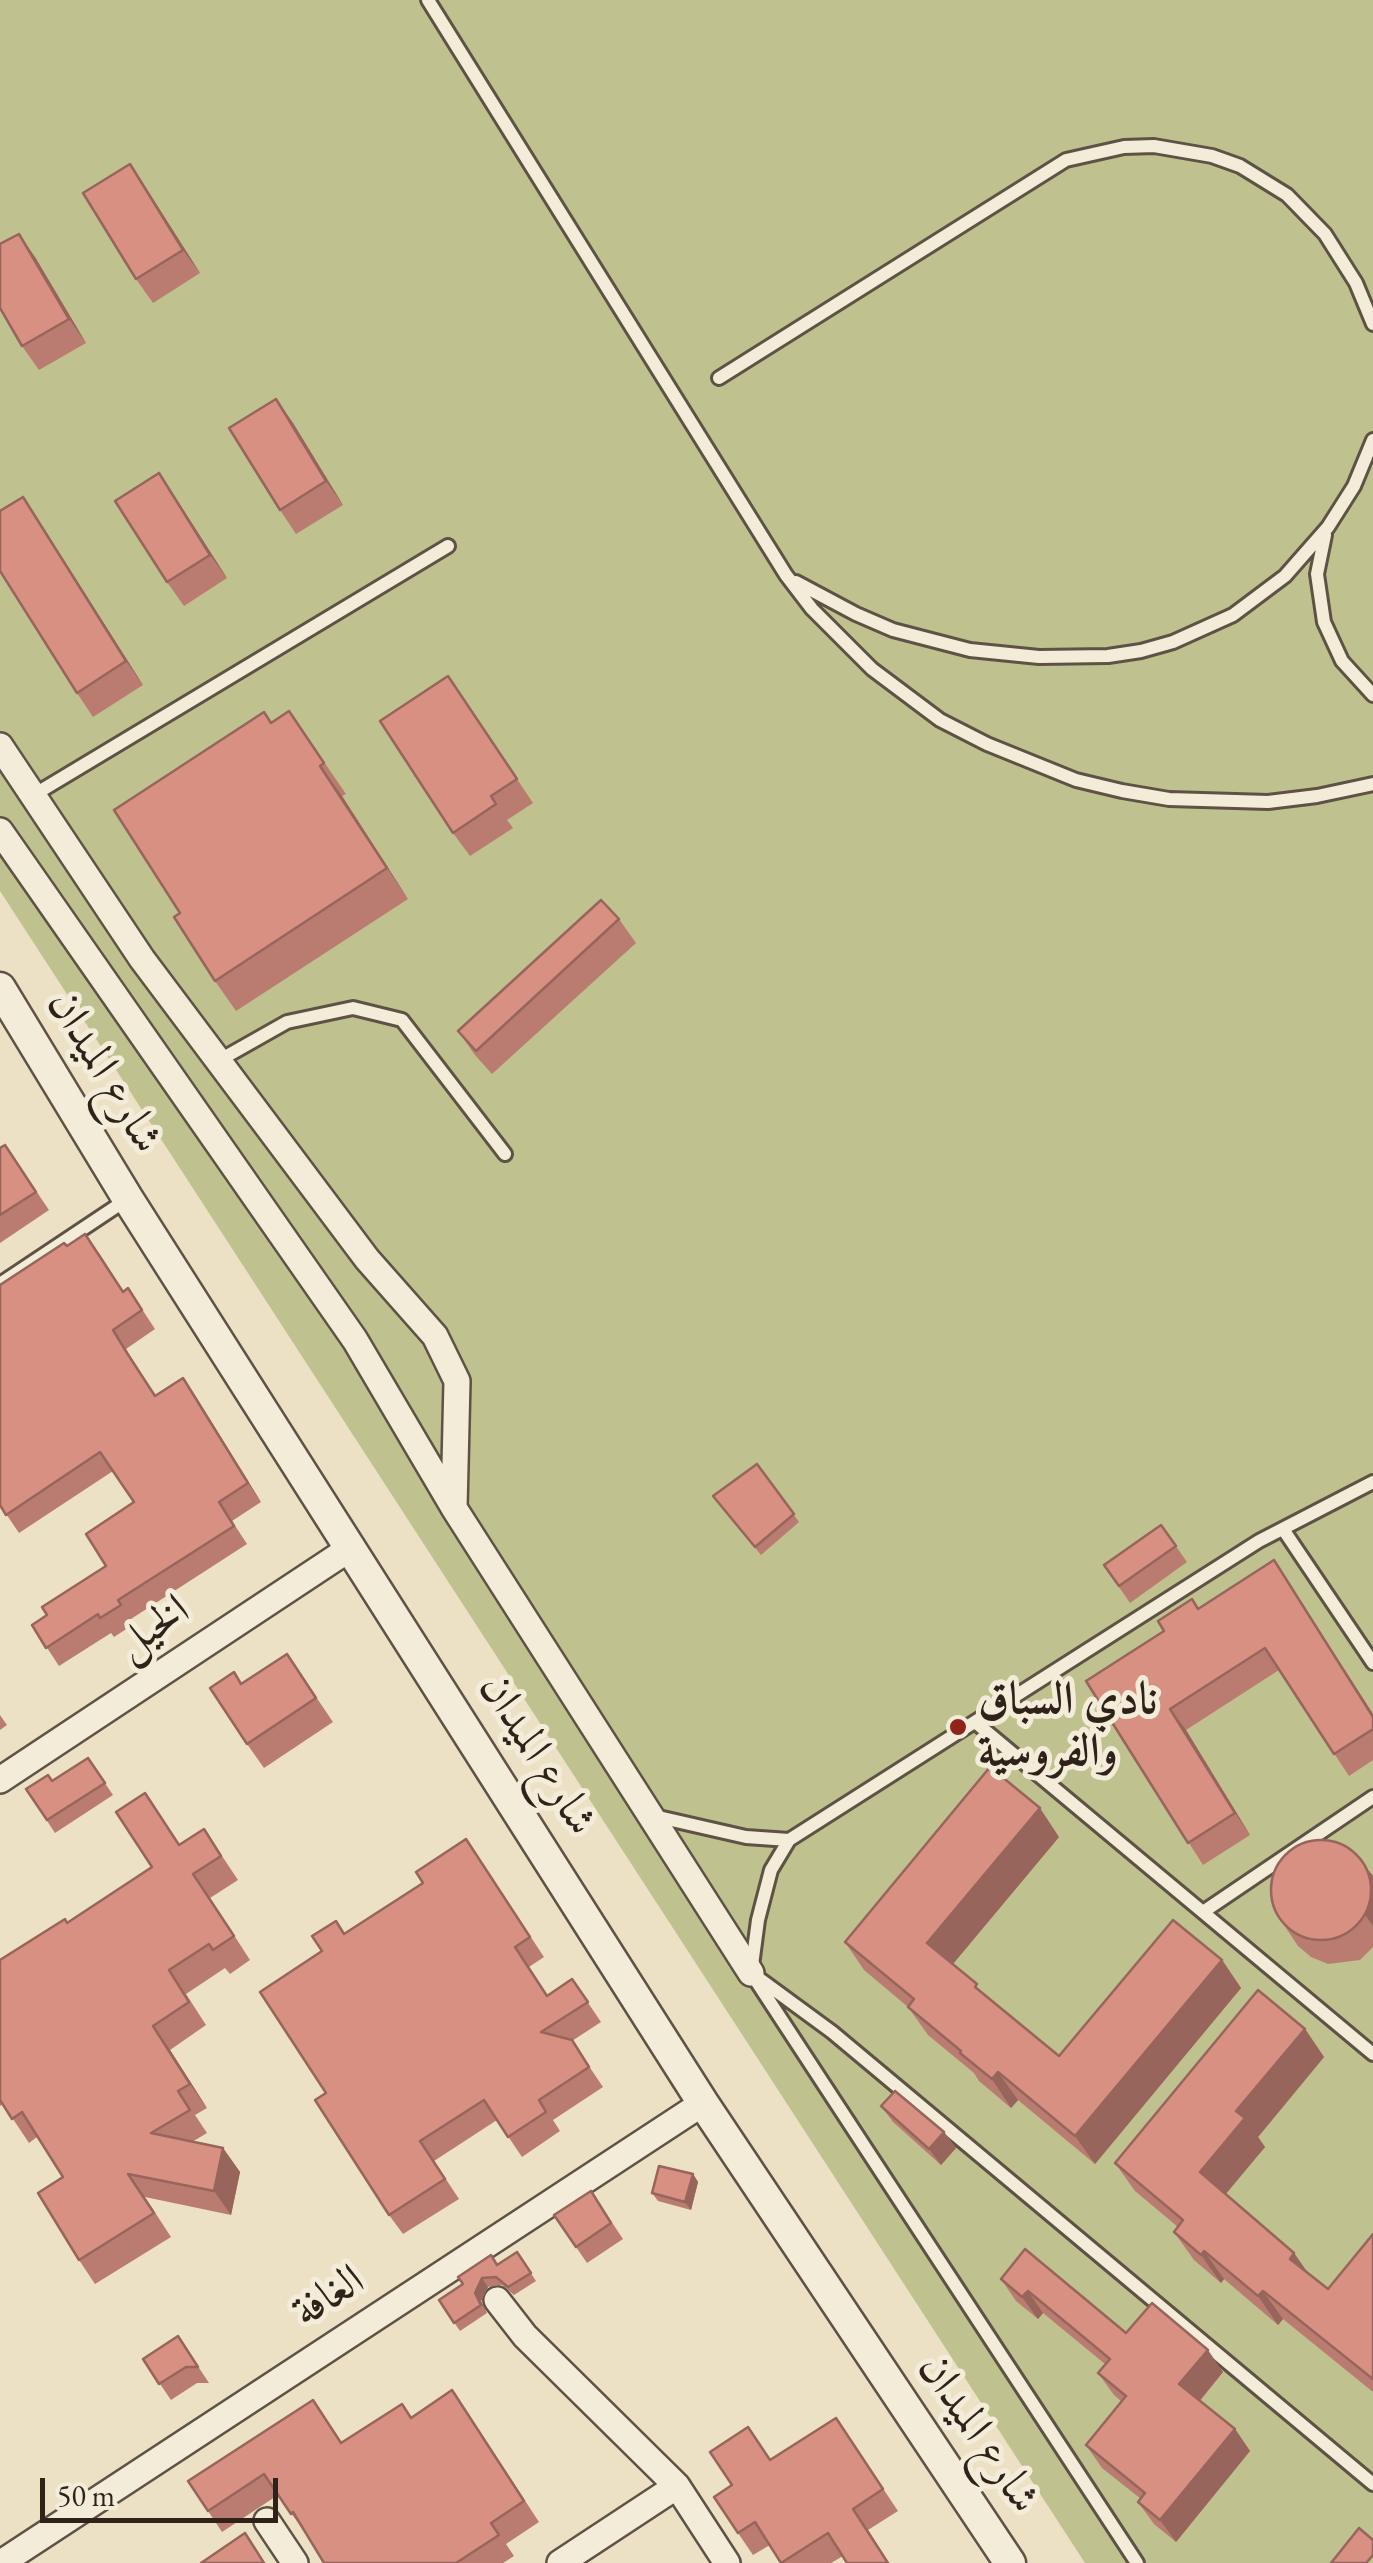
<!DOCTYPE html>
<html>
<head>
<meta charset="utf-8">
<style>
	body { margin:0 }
	#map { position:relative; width:1373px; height:2563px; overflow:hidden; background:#ece1c4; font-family:"EB Garamond",serif }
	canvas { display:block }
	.scale { position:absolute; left:40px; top:2478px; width:238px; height:45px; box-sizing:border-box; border:5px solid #2f2319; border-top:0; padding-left:12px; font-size:30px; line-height:35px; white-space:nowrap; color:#2f2319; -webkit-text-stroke:8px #f3ecd9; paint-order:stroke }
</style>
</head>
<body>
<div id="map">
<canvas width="1373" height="2563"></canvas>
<div class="scale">50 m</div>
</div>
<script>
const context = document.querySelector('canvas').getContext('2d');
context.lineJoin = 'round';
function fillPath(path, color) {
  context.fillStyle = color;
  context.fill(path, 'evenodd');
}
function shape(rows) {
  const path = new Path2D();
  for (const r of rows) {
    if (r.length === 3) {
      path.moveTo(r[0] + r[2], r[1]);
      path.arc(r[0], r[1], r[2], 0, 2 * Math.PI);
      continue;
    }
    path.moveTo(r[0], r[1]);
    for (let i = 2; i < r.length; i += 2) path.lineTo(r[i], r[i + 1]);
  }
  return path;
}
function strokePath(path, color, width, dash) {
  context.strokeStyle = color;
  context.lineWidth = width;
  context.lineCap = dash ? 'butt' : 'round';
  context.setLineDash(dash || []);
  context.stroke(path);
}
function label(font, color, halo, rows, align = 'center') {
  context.font = font + ' "EB Garamond",Amiri,serif';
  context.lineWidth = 10;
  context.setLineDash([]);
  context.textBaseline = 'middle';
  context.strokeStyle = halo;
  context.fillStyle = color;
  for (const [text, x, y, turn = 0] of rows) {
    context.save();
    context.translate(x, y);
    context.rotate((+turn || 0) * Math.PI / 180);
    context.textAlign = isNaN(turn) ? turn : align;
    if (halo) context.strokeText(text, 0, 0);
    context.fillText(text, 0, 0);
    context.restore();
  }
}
const green = shape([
	[0,0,1373,0,1373,2563,1085,2563,0,891]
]);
const service = shape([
	[428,0,786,575,812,609,872,669,940,720,987,744,1076,780,1122,791,1169,799,1268,802,1317,796,1373,784],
	[719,378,1066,160,1124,147,1154,146,1212,156,1240,166,1287,195,1325,234,1356,283,1373,324],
	[1325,535,1317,574,1324,622,1342,661,1373,695],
	[796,582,856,614,893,630,970,650,1039,657,1108,656,1141,651,1173,642,1233,615,1285,576,1328,527,1354,486,1373,440],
	[32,796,448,546],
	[218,1061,287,1022,353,1008,402,1020,505,1154],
	[0,1284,126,1200],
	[1283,1529,1373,1663],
	[975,1722,1373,2054],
	[654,1816,746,1837,789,1840],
	[1203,1912,1373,1797],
	[757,1977,832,2032,1373,2484],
	[1137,2563,751,1973,758,1920,771,1870,789,1840,1259,1541,1373,1482]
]);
const minor = shape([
	[0,746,142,959,367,1259,435,1336,457,1381,454,1508],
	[0,831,355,1340,454,1508,751,1973],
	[0,1780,352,1547],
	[497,2300,525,2336,677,2486,727,2563],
	[267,2521,295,2563],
	[1,2563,703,2103],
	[560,2563,677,2486]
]);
const tertiary = shape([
	[0,988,128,1199,703,2103,1010,2563]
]);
const wall = shape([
	[146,188,200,273,153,303,136,279],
	[35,257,86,343,39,370,22,346],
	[276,399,293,423,343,505,296,534,280,510],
	[23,497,143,685,93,717,77,693],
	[175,497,227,578,184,606,167,582],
	[448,676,533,803,507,820,513,828,470,856,453,833],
	[289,711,346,794,342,796,408,899,236,1011,215,981,180,913,272,723],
	[619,919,636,943,492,1074,475,1055,458,1031],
	[5,1145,49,1210,0,1243,0,1148],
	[67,1246,99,1253,123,1291,128,1288,155,1329,126,1349,140,1372,156,1396,183,1378,261,1502,232,1521,247,1544,131,1619,134,1624,114,1637,111,1633,59,1666,32,1625,47,1615,106,1566,134,1502,113,1471,19,1533,0,1505],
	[757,1464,799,1522,761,1555,713,1496],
	[1161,1525,1187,1562,1130,1603,1104,1565],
	[1274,1560,1373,1714,1373,1760,1349,1776,1279,1670,1186,1730,1250,1835,1203,1865,1086,1681],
	[287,1654,333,1722,264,1768,247,1744,241,1683],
	[0,1715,7,1725,0,1730],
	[88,1758,113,1795,55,1833,26,1789,52,1781],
	[145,1793,180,1845,204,1829,238,1880,210,1898,250,1960,230,1974,225,1968,186,1994,206,2025,170,2050,207,2108,195,2115,207,2133,192,2142,223,2148,240,2172,231,2215,145,2197,171,2237,95,2284,79,2260,63,2177,37,2137,29,2143,3,2104,0,2106,0,1960,67,1923,152,1867],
	[1059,1837,953,1964,982,1993,1059,2056,1222,1960,1241,1988,1095,2164,1018,2100,1011,2108,979,2081,974,2073,928,2035,908,2007,864,1970,845,1942],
	[466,1839,544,1957,529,1967,547,1996,572,1979,601,2022,572,2041,603,2087,553,2120,560,2131,522,2157,497,2120,434,2161,459,2199,403,2234,389,2215,326,2093,322,1951,345,1934,423,1883],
	[1350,1848,1373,1876,1373,1947,1360,1960,1328,1964,1311,1957,1298,1946,1282,1922],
	[1305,2029,1324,2057,1258,2137,1265,2147,1225,2194,1294,2253,1308,2273,1328,2289,1373,2234,1373,2392,1283,2319,1278,2325,1224,2279,1221,2283,1194,2260,1174,2232,1178,2227,1135,2191,1115,2163],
	[881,2106,944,2132,956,2148,941,2165,893,2122],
	[693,2174,698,2182,691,2210,658,2201,652,2193],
	[591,2191,623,2239,587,2263,554,2215],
	[517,2252,536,2281,514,2295,502,2285,488,2287,481,2301,487,2313,460,2331,439,2300],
	[1001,2279,1126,2333,1223,2372,1200,2401,1235,2429,1250,2451,1176,2542,1154,2524,1138,2502,1141,2499,1102,2468,1086,2445,1122,2402,1114,2395,1098,2373,1105,2364,1043,2313,1038,2319,1016,2301],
	[178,2336,209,2383,197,2383,171,2400,143,2359],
	[467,2412,539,2522,506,2544,514,2556,503,2563,324,2563,307,2535,278,2495,222,2532,188,2481,342,2443,412,2417],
	[836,2418,898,2511,868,2530,889,2563,847,2563,843,2556,831,2563,781,2563,770,2545,753,2555,738,2533,771,2460]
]);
const shadedWall = shape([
	[130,164,146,188,200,273,183,250],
	[19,234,35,257,86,343,69,319],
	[276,399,293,423,343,505,326,481],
	[159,473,175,497,227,578,210,555],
	[23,497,39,521,143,685,126,661],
	[320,766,342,796,408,899,387,868],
	[183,1378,196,1397,261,1502,248,1483],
	[1274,1560,1373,1714,1373,1717],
	[1170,1709,1186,1730,1250,1835,1235,1813],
	[1040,1808,1059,1837,947,1971,927,1943],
	[1369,1871,1373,1876,1373,1926,1365,1915],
	[1222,1960,1241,1988,1095,2164,1075,2136],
	[153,2026,170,2050,207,2108,190,2084],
	[1305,2029,1324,2057,1258,2137,1265,2147,1220,2201,1200,2172,1236,2111],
	[998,2072,1018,2100,1011,2108,992,2079],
	[944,2132,956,2148,941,2165,929,2149],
	[223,2148,240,2172,231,2215,214,2191],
	[693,2174,698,2182,691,2210,685,2202],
	[1204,2251,1224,2279,1221,2283,1201,2255],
	[1294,2253,1314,2282,1290,2259],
	[482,2278,488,2287,481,2301,487,2313,475,2293],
	[1028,2291,1043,2313,1038,2319,1022,2297],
	[1263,2291,1283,2319,1278,2325,1258,2296],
	[1208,2350,1223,2372,1195,2406,1179,2384],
	[1235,2429,1250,2451,1176,2542,1160,2520]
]);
const building = shape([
	[130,164,183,250,136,279,83,193,130,164],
	[19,234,69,319,22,346,0,308,0,244,19,234],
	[276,399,326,481,280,510,229,428,276,399],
	[159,473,210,555,167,582,115,501,159,473],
	[23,497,126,661,77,693,0,571,0,511,23,497],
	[448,676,517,779,491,796,496,804,453,833,380,721,448,676],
	[289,711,324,763,320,766,387,868,215,981,174,917,180,913,114,810,264,712,271,723,289,711],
	[601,900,619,919,476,1051,458,1031,601,900],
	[5,1145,36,1192,0,1215,0,1148,5,1145],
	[85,1234,123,1292,128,1288,142,1310,113,1330,127,1353,155,1396,183,1378,248,1483,219,1502,234,1526,118,1600,121,1605,100,1618,98,1614,46,1648,32,1625,47,1615,42,1607,106,1566,86,1534,134,1502,100,1452,6,1515,0,1505,0,1285,64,1243,67,1246,85,1234],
	[757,1464,794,1514,755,1547,713,1496,757,1464],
	[1161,1525,1176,1546,1119,1586,1104,1565,1161,1525],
	[1274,1560,1373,1717,1373,1729,1334,1754,1265,1648,1170,1709,1235,1813,1188,1843,1086,1681,1164,1631,1158,1621,1192,1599,1198,1609,1274,1560],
	[287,1654,316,1698,247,1744,210,1688,234,1672,241,1684,287,1654],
	[88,1758,105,1783,47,1820,26,1789,48,1775,52,1781,88,1758],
	[990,1767,1040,1808,927,1943,977,1984,975,1987,1059,2056,1173,1920,1222,1960,1075,2136,998,2072,992,2079,960,2053,961,2051,908,2007,914,1999,845,1942,990,1767],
	[145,1793,179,1845,204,1829,221,1856,193,1874,234,1936,213,1950,209,1944,169,1970,189,2002,153,2026,190,2084,178,2091,190,2110,151,2133,223,2148,214,2191,128,2174,154,2213,79,2260,38,2193,63,2177,22,2112,12,2119,0,2100,0,1960,65,1919,67,1923,152,1867,116,1812,145,1793],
	[466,1839,530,1937,515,1947,547,1996,572,1979,588,2002,541,2032,572,2040,589,2067,539,2100,546,2112,508,2137,484,2100,420,2141,445,2179,389,2215,315,2100,326,2093,260,1992,322,1951,312,1936,336,1921,344,1934,423,1883,416,1872,466,1839],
	[1321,1890,50],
	[1258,1990,1305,2029,1236,2111,1245,2118,1200,2172,1294,2253,1290,2259,1328,2289,1373,2234,1373,2379,1263,2291,1258,2296,1204,2251,1201,2255,1174,2232,1183,2220,1115,2163,1258,1990],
	[895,2091,944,2132,929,2149,881,2106,895,2091],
	[659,2166,693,2174,685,2202,652,2193,659,2166],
	[591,2191,611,2223,576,2247,554,2215,591,2191],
	[1025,2249,1126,2333,1152,2303,1208,2350,1179,2384,1235,2429,1160,2520,1138,2502,1145,2493,1086,2445,1126,2396,1098,2373,1110,2359,1028,2291,1022,2297,1001,2279,1025,2249],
	[517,2252,531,2273,508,2287,496,2277,482,2278,475,2293,481,2305,454,2323,439,2300,463,2284,458,2277,491,2255,497,2265,517,2252],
	[178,2336,198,2367,186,2367,159,2384,143,2359,178,2336],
	[452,2390,524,2501,491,2523,499,2535,456,2563,324,2563,293,2512,291,2514,264,2474,208,2511,188,2481,313,2400,341,2443,402,2404,411,2418,452,2390],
	[836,2418,883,2489,853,2509,888,2563,847,2563,828,2533,781,2563,755,2522,738,2533,714,2497,732,2485,710,2452,748,2427,770,2460,836,2418],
	[1359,2528,1373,2540,1373,2555,1366,2563,1331,2563,1359,2528],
	[245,2533,264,2563,201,2563,245,2533]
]);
const markers = [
	[958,1727,10,"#8f2418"]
];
const streetNames = [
	["شارع الميدان",104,1072,59],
	["الخيل",153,1628,-34],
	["شارع الميدان",537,1755,58],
	["الغافة",329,2297,-33],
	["شارع الميدان",978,2434,56]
];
const poiNames = [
	["نادي السباق",978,1701],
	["والفروسية",978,1753]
];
fillPath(green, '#bfc18f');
strokePath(service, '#5e5244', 18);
strokePath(minor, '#5e5244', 30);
strokePath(tertiary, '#5e5244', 35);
strokePath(service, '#f3ecd9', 12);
strokePath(minor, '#f3ecd9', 25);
strokePath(tertiary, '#f3ecd9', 30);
fillPath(wall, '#ba7c70');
fillPath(shadedWall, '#97655b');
fillPath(building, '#d89082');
strokePath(building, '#97655b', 2.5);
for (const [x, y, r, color] of markers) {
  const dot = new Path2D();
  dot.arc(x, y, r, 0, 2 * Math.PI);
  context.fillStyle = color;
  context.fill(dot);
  strokePath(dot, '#f3ecd9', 4);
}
label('45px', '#2f2319', '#f3ecd9', streetNames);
label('bold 45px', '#2f2319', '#f3ecd9', poiNames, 'left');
</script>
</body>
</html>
